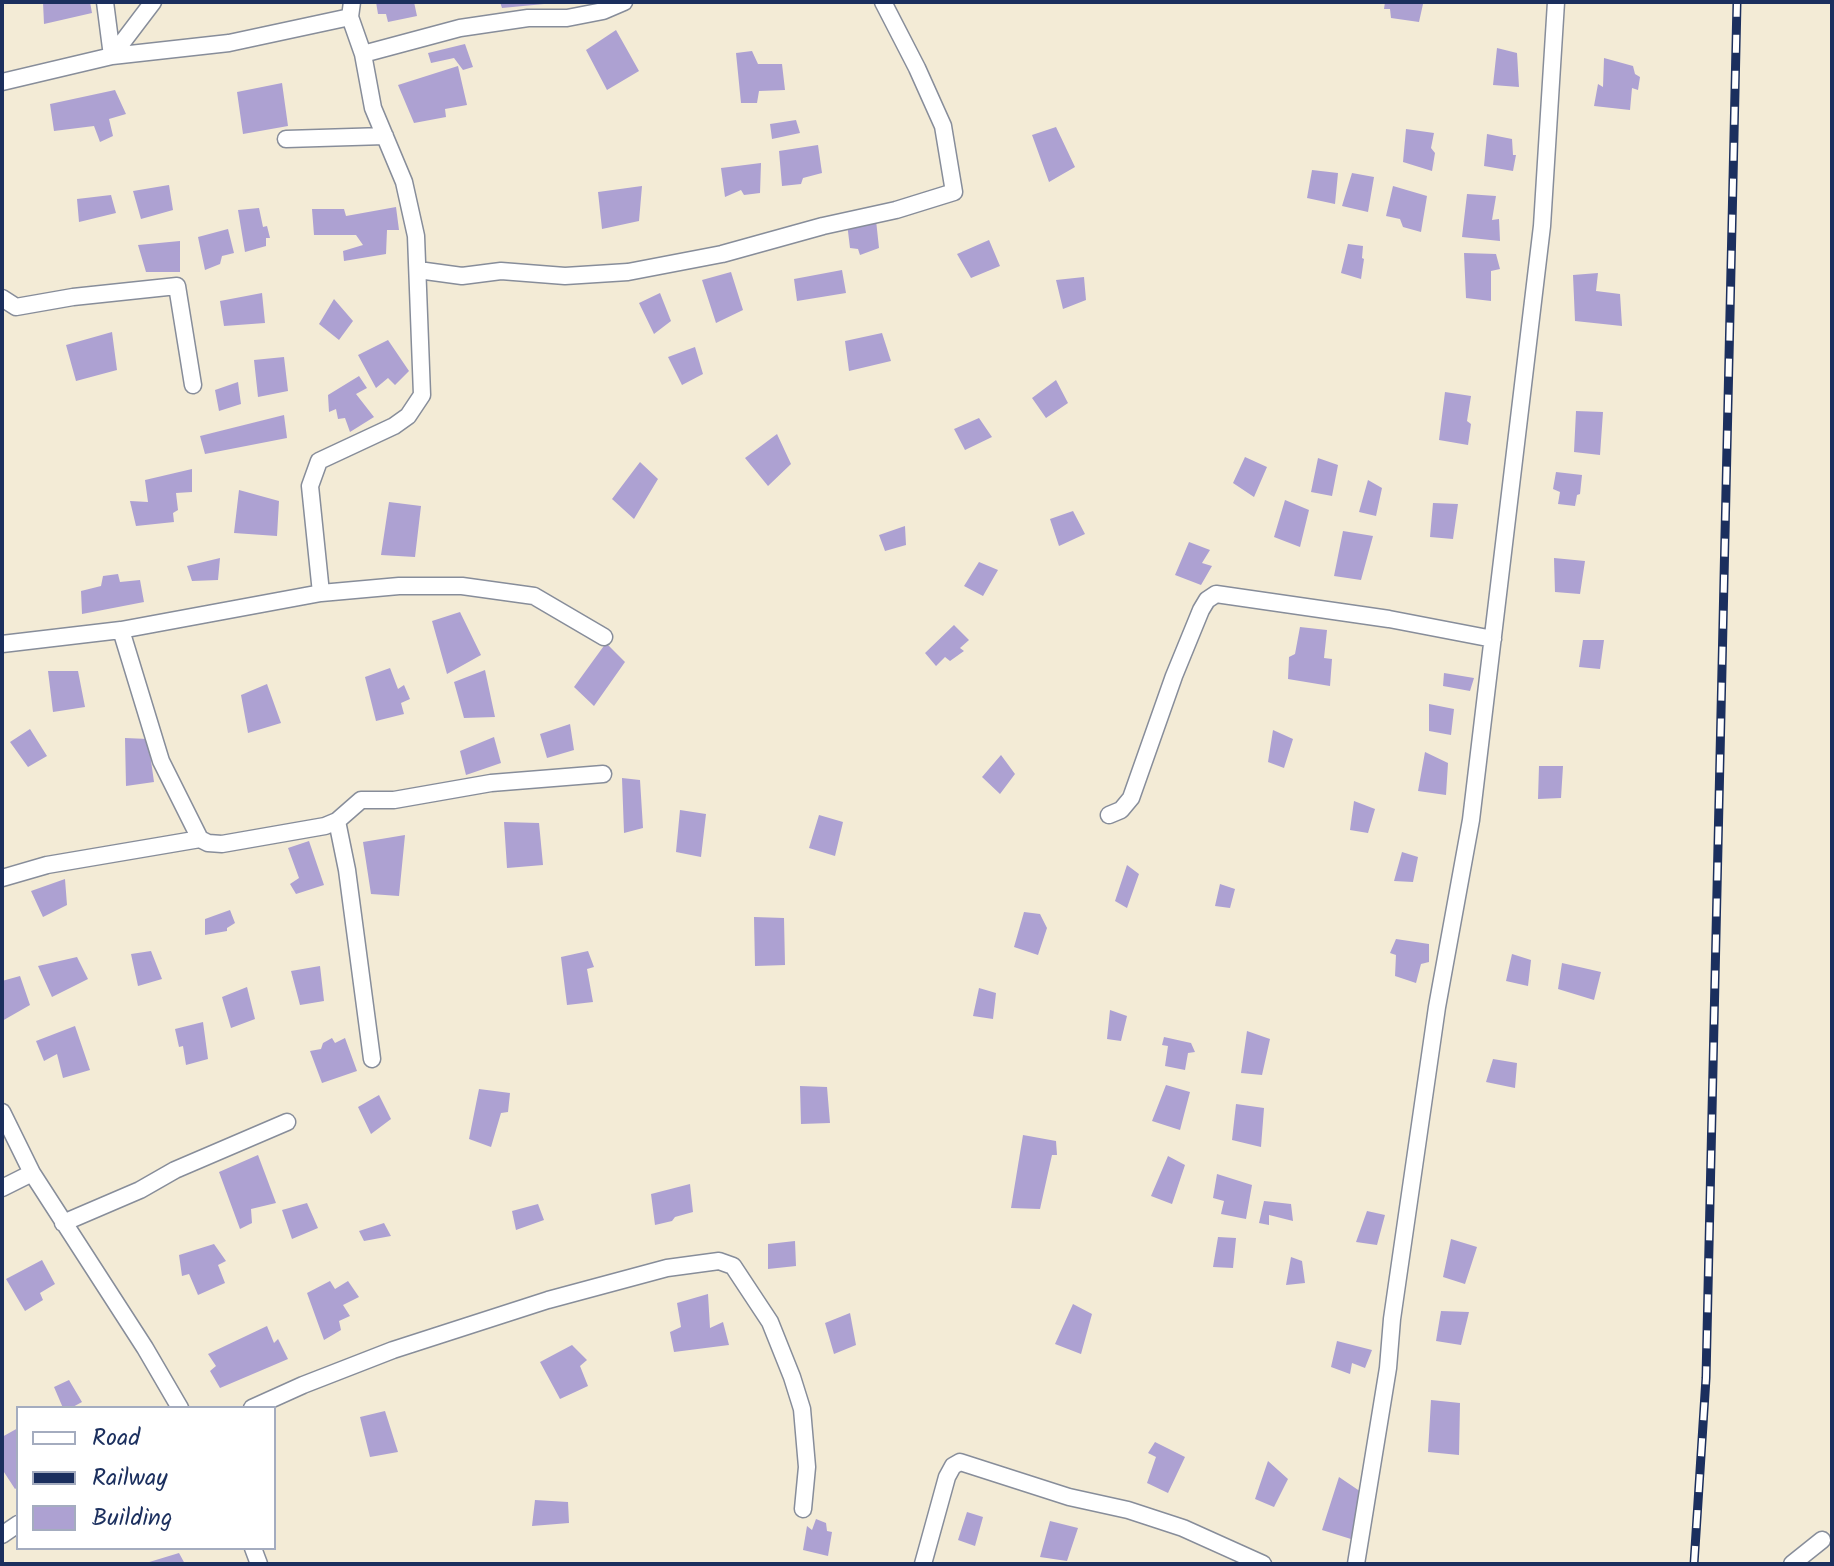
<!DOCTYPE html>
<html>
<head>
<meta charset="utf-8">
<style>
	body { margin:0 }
	#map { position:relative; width:1834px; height:1566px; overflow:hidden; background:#f3ebd6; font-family:Kalam,sans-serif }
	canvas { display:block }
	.frame { position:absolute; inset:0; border:4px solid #1b2f5e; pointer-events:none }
	.legend { position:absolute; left:16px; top:1406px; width:260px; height:144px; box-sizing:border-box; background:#fff; border:2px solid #a4acbf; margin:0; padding:10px 14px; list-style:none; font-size:24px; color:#1b2f5e }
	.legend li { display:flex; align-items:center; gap:16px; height:40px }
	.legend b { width:40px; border:2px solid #a4acbf }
</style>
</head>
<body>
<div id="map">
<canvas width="1834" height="1566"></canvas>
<div class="frame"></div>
<ul class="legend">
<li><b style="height:10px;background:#fff"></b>Road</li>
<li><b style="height:10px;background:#1b2f5e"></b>Railway</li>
<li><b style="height:22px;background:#ada1d2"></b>Building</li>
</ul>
</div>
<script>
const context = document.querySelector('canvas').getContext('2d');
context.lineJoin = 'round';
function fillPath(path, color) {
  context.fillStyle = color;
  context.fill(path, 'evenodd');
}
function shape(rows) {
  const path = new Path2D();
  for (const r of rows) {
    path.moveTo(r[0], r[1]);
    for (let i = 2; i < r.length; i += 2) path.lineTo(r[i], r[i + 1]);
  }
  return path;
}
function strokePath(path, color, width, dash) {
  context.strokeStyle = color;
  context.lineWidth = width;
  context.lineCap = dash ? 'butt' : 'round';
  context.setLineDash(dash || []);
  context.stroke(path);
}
const building = shape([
	[43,2,90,2,92,13,44,24],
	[376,2,414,2,417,16,388,22,386,14,378,14],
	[500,2,544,2,544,4,502,8],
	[1385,2,1423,4,1419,22,1391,18,1390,9,1384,9],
	[616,30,639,71,607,90,586,50],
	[465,44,473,67,463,70,454,58,431,63,428,53],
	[1497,48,1517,53,1519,87,1493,85],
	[752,51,758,64,782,64,785,90,759,91,757,103,741,103,736,53],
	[1604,58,1633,66,1635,74,1640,77,1638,90,1632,88,1630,110,1594,106,1598,84,1603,87],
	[458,66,467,105,445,109,446,117,414,123,398,85],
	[282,83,288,126,243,134,237,92],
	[115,90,126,114,109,119,113,136,100,142,94,126,54,131,50,104],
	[796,120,800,133,772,139,770,124],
	[1056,127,1075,167,1049,182,1032,135],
	[1406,129,1434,133,1431,148,1435,153,1432,171,1403,162],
	[1487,134,1512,139,1513,155,1516,155,1513,171,1484,166],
	[818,145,822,173,803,178,801,184,782,186,779,151],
	[761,163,760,193,744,195,741,190,725,197,721,168],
	[1312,170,1338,173,1335,204,1307,198],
	[1352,173,1374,177,1368,212,1342,206],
	[169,185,173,210,141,219,133,191],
	[642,186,639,221,602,229,598,192],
	[1393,186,1427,196,1421,232,1403,227,1400,219,1386,216],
	[1467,194,1496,196,1492,220,1499,219,1500,241,1462,237],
	[111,195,116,213,79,222,77,199],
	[396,207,399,230,387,230,386,254,344,261,343,251,363,245,356,235,314,235,312,209,344,209,346,216],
	[259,208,263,227,267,226,270,238,266,238,266,246,245,252,238,210],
	[876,220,879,248,860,255,858,249,850,248,847,223],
	[228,229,234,253,222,256,220,264,205,270,198,237],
	[989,240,1000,266,971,278,957,254],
	[180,241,180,272,146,272,138,245],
	[1348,244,1363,246,1362,258,1364,259,1361,279,1341,273],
	[1464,253,1496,254,1500,269,1491,271,1491,301,1466,298],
	[842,270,846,293,797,301,794,279],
	[731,272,743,310,716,323,702,280],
	[1598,273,1596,291,1620,294,1622,326,1575,321,1573,275],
	[1084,277,1086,300,1063,309,1056,280],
	[262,293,265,323,224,326,220,301],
	[660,293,671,321,654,334,639,303],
	[334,299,353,321,339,340,319,324],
	[112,332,117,370,76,381,66,345],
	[882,333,891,361,849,371,845,341],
	[388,340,409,371,395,385,388,378,376,388,358,355],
	[695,347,703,374,682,385,668,357],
	[284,357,288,391,258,397,254,360],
	[359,376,367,388,356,394,374,417,350,432,345,418,338,419,336,409,329,412,328,395],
	[1056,380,1068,403,1046,418,1032,398],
	[238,382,241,404,219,411,215,390],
	[1445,392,1471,396,1467,421,1471,424,1468,445,1439,440],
	[1576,411,1603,412,1600,455,1574,452],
	[284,415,287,438,205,454,200,436],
	[979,418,992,437,965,450,954,429],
	[777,434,791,464,768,486,745,458],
	[1245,457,1267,467,1254,497,1233,483],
	[1318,458,1338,465,1332,496,1311,492],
	[640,462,658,479,634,519,612,499],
	[192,469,192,492,176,493,178,510,173,513,174,522,136,526,130,501,148,502,145,480],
	[1556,472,1582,475,1580,494,1577,495,1575,506,1558,504,1560,492,1553,489],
	[1368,480,1382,488,1376,516,1359,512],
	[239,490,279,501,277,536,234,533],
	[1285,500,1309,510,1300,547,1274,537],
	[389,502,421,506,415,557,381,555],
	[1433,503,1458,504,1453,539,1430,537],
	[1073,511,1085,534,1059,546,1050,519],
	[905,526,906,545,885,551,879,535],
	[1343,531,1373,536,1361,580,1334,576],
	[1189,542,1210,550,1202,563,1212,566,1201,585,1175,575],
	[220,558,218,580,192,581,187,566],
	[1554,558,1585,561,1580,594,1555,592],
	[979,562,998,570,983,596,964,586],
	[118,574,120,582,140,580,144,602,82,614,81,591,101,586,103,576],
	[460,612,481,655,447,674,432,621],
	[954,625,969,640,960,648,964,651,950,661,945,657,936,666,925,653],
	[1300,627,1327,630,1324,658,1332,659,1330,686,1288,679,1289,657,1295,654],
	[1583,640,1604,640,1600,669,1579,667],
	[606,643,625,662,594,706,574,687],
	[390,668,398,689,404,685,410,699,401,703,404,714,376,721,365,677],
	[485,670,495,717,464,718,454,682],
	[48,671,78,671,85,707,53,712],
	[1444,673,1474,678,1470,691,1443,686],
	[267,684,281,723,248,733,241,695],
	[1429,704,1454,709,1451,735,1429,731],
	[570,724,574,750,547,758,540,734],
	[30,729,47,756,28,767,10,742],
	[1273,730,1293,739,1284,768,1268,762],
	[494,737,501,763,466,775,460,751],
	[125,738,148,739,154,782,126,786],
	[1425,752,1448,763,1446,795,1418,791],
	[1001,755,1015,774,1000,794,982,777],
	[1539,766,1563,766,1561,798,1538,799],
	[622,778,640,780,643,828,624,833],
	[1354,801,1375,809,1368,833,1350,830],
	[680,810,706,814,701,857,676,852],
	[819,815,843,822,835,856,809,848],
	[504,822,539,823,543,865,507,868],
	[405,835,399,896,371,894,363,842],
	[309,841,324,885,296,894,290,884,299,878,288,848],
	[1402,852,1418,857,1413,882,1394,881],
	[1127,865,1139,874,1127,908,1115,901],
	[65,879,67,905,43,917,31,891],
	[1220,884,1235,889,1230,908,1215,906],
	[230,910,235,923,227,928,227,931,205,935,205,919],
	[1024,912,1040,914,1047,928,1038,955,1014,947],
	[754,917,784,918,785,965,755,966],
	[1396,939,1429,944,1429,962,1421,964,1416,983,1395,976,1396,955,1390,953],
	[151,951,162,979,138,986,131,954],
	[588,951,594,967,587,969,593,1002,567,1005,561,957],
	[1512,954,1531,960,1528,986,1506,981],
	[77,957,88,979,52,997,38,966],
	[1562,963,1601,972,1594,1000,1558,989],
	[320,966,324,1001,300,1005,291,971],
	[20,976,30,1005,2,1021,2,981],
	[247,987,255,1019,231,1028,222,997],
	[979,988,996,993,993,1019,973,1016],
	[1110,1010,1127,1016,1121,1041,1107,1039],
	[203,1022,208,1059,186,1065,183,1046,179,1047,175,1029],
	[75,1026,90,1070,63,1078,57,1054,44,1061,36,1041],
	[1247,1031,1270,1039,1262,1075,1241,1073],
	[1164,1037,1191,1043,1195,1052,1188,1053,1185,1070,1165,1066,1168,1046,1162,1045],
	[332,1038,335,1043,345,1038,357,1071,322,1083,310,1051,321,1049,323,1043],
	[1493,1059,1517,1063,1515,1088,1486,1082],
	[1166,1085,1190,1092,1180,1130,1152,1121],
	[800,1086,827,1087,830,1123,801,1124],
	[479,1089,510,1093,508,1112,501,1113,491,1147,469,1139],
	[379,1095,391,1119,371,1134,358,1107],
	[1236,1104,1264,1108,1261,1147,1232,1140],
	[1023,1135,1056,1141,1057,1155,1052,1155,1040,1209,1011,1208],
	[258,1155,276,1203,251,1209,252,1223,240,1229,219,1172],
	[1168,1156,1185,1165,1172,1204,1151,1196],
	[1217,1174,1252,1185,1246,1219,1221,1214,1224,1201,1213,1198],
	[690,1184,693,1212,675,1217,672,1221,655,1225,651,1194],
	[1264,1201,1291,1204,1293,1221,1269,1215,1269,1225,1259,1223],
	[307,1203,318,1228,292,1239,282,1210],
	[538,1204,544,1220,516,1230,512,1211],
	[1367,1211,1385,1215,1377,1245,1356,1242],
	[384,1223,391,1236,364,1241,359,1231],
	[1218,1237,1236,1238,1233,1268,1213,1267],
	[1451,1239,1477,1247,1465,1284,1443,1277],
	[795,1241,796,1266,768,1269,768,1244],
	[214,1244,226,1261,218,1265,225,1283,198,1295,189,1274,182,1276,179,1255],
	[1291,1257,1302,1261,1305,1283,1286,1285],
	[42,1260,55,1284,40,1293,43,1300,25,1311,6,1279],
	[330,1281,335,1289,348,1281,359,1297,343,1305,350,1316,339,1321,341,1330,324,1340,307,1293],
	[708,1294,710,1328,723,1322,729,1345,674,1352,670,1332,681,1327,677,1303],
	[1073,1304,1092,1314,1081,1354,1055,1344],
	[1441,1311,1469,1312,1461,1345,1436,1341],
	[850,1313,856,1345,834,1354,825,1323],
	[267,1326,274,1343,278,1339,288,1359,220,1388,210,1371,216,1366,208,1354],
	[1337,1341,1372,1350,1365,1368,1352,1363,1350,1374,1331,1367],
	[572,1345,587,1360,580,1366,588,1386,560,1399,540,1362],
	[69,1380,82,1402,71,1408,63,1408,54,1387],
	[1431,1400,1460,1403,1459,1455,1428,1452],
	[385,1411,398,1452,370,1457,360,1417],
	[18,1428,18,1487,15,1489,2,1469,2,1437],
	[1155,1442,1185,1457,1168,1493,1147,1483,1156,1457,1148,1453],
	[1268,1461,1288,1479,1274,1507,1255,1499],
	[1339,1477,1367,1496,1351,1539,1322,1530],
	[535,1500,568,1502,569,1523,532,1526],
	[967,1512,983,1517,975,1546,958,1540],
	[816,1519,826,1523,827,1531,832,1532,828,1556,803,1550,807,1526,812,1530],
	[1050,1521,1078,1528,1067,1561,1040,1557],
	[179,1553,185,1564,146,1564,146,1563]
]);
const minor = shape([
	[105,2,112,56],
	[363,54,460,28,528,18,567,18,603,11,624,2],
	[112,56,153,2],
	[2,82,112,56,229,43,350,17],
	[286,139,385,136],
	[418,270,462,276,501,271,565,276,628,272,722,254,823,226,896,210,954,192,943,126,917,68,883,2],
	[2,298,16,307,73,297,177,286,193,385],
	[321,593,310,486,319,461,394,426,408,416,422,395,416,236,404,182,373,108,363,54,350,17,352,2],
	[121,630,161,761,200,839],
	[2,644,121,630,321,593,399,586,462,586,534,596,604,637],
	[1109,815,1121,810,1131,798,1174,676,1201,610,1207,600,1216,594,1389,619,1493,639],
	[337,821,361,800,394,800,491,783,603,774],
	[2,878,47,865,200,839,208,843,222,844,325,826,337,821,347,870,372,1059],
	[2,1112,32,1173,145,1348,180,1408],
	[2,1188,32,1173],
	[63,1223,140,1190,175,1170,287,1122],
	[252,1408,303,1385,393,1350,548,1300,667,1268,719,1261,733,1266,770,1322,792,1377,802,1409,807,1467,803,1509],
	[2,1535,18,1524],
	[253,1548,259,1564],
	[923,1564,947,1477,953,1466,960,1462,1069,1497,1128,1510,1183,1528,1263,1564],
	[1356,1564,1388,1368,1392,1319,1437,1007,1471,820,1542,226,1556,2],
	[1792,1564,1822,1540]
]);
const rail = shape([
	[1694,1564,1706,1378,1737,2]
]);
fillPath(building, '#ada1d2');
strokePath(minor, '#878d9a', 19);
strokePath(minor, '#fff', 16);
strokePath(rail, '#1b2f5e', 9);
strokePath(rail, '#fff', 6, [18]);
</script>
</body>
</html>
